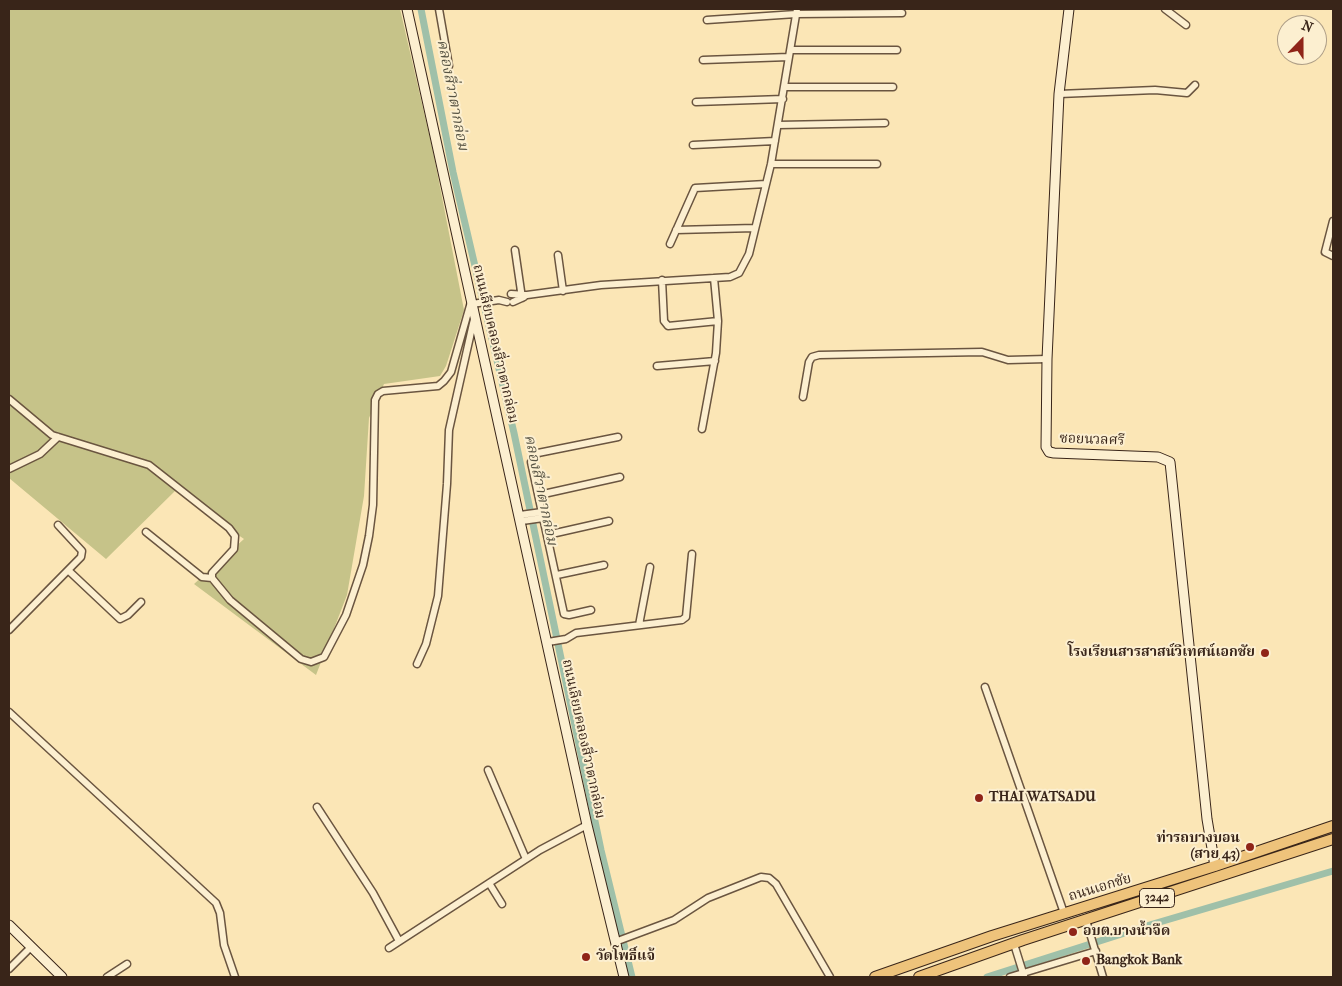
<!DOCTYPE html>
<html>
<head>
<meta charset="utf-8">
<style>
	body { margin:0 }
	#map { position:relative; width:1342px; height:986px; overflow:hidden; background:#fbe6b6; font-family:"IM FELL French Canon",serif }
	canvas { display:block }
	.frame { position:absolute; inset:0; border:10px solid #392519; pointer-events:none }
	.north { position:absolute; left:1277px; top:15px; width:50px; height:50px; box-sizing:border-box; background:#fcefd0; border:1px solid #ae9e87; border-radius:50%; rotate:22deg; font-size:14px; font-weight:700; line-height:20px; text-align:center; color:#392519 }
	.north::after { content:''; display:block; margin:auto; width:18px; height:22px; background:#8f2418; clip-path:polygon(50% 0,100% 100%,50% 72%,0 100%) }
</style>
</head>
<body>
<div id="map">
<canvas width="1342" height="986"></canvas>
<div class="frame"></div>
<div class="north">N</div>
</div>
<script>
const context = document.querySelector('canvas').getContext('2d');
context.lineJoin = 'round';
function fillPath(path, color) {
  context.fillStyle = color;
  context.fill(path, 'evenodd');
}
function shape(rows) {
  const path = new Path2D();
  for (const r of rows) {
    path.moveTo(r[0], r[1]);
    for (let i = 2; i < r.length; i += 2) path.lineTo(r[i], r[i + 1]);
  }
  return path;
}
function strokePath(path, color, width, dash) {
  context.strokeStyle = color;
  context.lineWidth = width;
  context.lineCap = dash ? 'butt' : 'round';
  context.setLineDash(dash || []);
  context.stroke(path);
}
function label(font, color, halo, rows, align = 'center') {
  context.font = font + ' "IM FELL French Canon","Noto Serif Thai",serif';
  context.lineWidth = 4;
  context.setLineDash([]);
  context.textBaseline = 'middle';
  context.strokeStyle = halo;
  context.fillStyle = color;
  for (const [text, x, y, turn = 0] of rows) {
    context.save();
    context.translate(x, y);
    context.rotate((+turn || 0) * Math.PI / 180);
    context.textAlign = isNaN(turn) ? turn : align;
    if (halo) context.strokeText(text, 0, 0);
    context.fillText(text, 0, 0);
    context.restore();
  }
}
const green = shape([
	[9,9,400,9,433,151,464,310,446,366,440,376,384,384,369,418,364,496,347,595,316,675,194,584,244,539,175,491,106,559,9,478]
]);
const canal = shape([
	[421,9,453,172,514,433,601,850,632,977],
	[987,977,1153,924,1333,871]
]);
const street = shape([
	[439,9,449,66],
	[1165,9,1186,25],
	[707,20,796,14,902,13],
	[791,50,897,50],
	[703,60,789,57],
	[784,87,893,87],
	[1059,94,1155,90,1187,93,1195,85],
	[696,102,783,99],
	[778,125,885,123],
	[693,145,775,141],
	[771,164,877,164],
	[1333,221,1325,252,1333,256],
	[676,230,755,228],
	[670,244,695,188,766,184],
	[515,250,522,298],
	[558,255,563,291],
	[662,280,664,321,668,326,718,321],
	[511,294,527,295,601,285,730,277,739,273,749,254,771,164,797,9],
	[513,302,524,297],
	[472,304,499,300,507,302],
	[657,366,715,361],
	[803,397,809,362,812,357,819,355,982,352,1008,360,1047,359],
	[9,399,52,435,149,465,229,528,235,536,234,549,212,573,212,578],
	[702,429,716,353,718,321,714,278],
	[9,469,40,454,58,437],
	[539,495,620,477],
	[520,515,542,512],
	[522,521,543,518],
	[146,532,202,577,212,578,230,600,301,659,311,662,324,657,346,615,363,565,369,536,373,505,375,400,378,394,383,391,438,386,444,381,451,372,471,302],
	[547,535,609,521],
	[69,571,120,619,128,615,141,602],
	[557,575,604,565],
	[591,610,569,615,564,614,531,462,538,453,618,437],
	[639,625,650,567],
	[9,630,81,557,82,551,58,525],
	[548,642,566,639,576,633,682,620,686,617,692,554],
	[417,664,426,644,438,596,447,484,449,430,474,319],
	[985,687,1064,913],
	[9,712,216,903,220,913,224,945,235,977],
	[488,770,526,859],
	[317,807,373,893,399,941],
	[489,883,502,904],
	[1086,920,1103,977],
	[615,942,674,920,708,898,761,877,769,878,776,884,830,977],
	[1014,944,1024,976],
	[389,948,540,850,587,825],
	[9,969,31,947],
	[107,977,127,964],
	[1010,977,1096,951]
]);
const secondary = shape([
	[407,9,587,825,624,977],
	[1069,9,1059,94,1047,359,1046,447,1049,452,1054,453,1158,457,1170,462,1207,819,1215,866],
	[9,925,62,977]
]);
const primary = shape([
	[875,977,992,936,1215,866,1333,826],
	[919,977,1023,940,1333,839]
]);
const markers = [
	[1265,653,5,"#8f2418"],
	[979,798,5,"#8f2418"],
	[1250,847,5,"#8f2418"],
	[1073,932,5,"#8f2418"],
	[586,957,5,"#8f2418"],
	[1086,961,5,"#8f2418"]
];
const shields = [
	[1157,898,35]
];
const shieldNames = [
	["3242",1157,898]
];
const streetNames = [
	["ถนนเลียบคลองสี่วาตากล่อม",495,344,77],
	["ซอยนวลศรี",1092,440,2],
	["ถนนเลียบคลองสี่วาตากล่อม",583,739,78],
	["ถนนเอกชัย",1100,888,-17]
];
const poiNames = [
	["โรงเรียนสารสาสน์วิเทศน์เอกชัย",1255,653,"right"],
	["THAI WATSADU",989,798],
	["ท่ารถบางบอน",1240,839,"right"],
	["(สาย 43)",1240,855,"right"],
	["อบต.บางน้ำจืด",1083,932],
	["วัดโพธิ์แจ้",596,957],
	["Bangkok Bank",1096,961]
];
const waterNames = [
	["คลองสี่วาตากล่อม",452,95,79],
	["คลองสี่วาตากล่อม",540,490,78]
];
fillPath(green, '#c6c389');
strokePath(canal, '#9fc0a9', 7);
strokePath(street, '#6a5540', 9);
strokePath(secondary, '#392519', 11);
strokePath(primary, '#392519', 12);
strokePath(street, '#fcefd0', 6);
strokePath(secondary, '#fcefd0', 9);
strokePath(primary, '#eec37b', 10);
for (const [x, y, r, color] of markers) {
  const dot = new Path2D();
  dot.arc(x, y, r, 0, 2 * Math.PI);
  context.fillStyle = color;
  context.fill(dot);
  strokePath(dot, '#fcefd0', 2);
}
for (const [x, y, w] of shields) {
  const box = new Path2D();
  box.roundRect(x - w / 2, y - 9.5, w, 19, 4);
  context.fillStyle = '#fcefd0';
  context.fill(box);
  strokePath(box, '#392519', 1);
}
label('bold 12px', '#392519', null, shieldNames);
label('14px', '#392519', '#fcefd0', streetNames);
label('bold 14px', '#392519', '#fcefd0', poiNames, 'left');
label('italic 15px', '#585444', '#fcefd0', waterNames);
</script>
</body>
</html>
